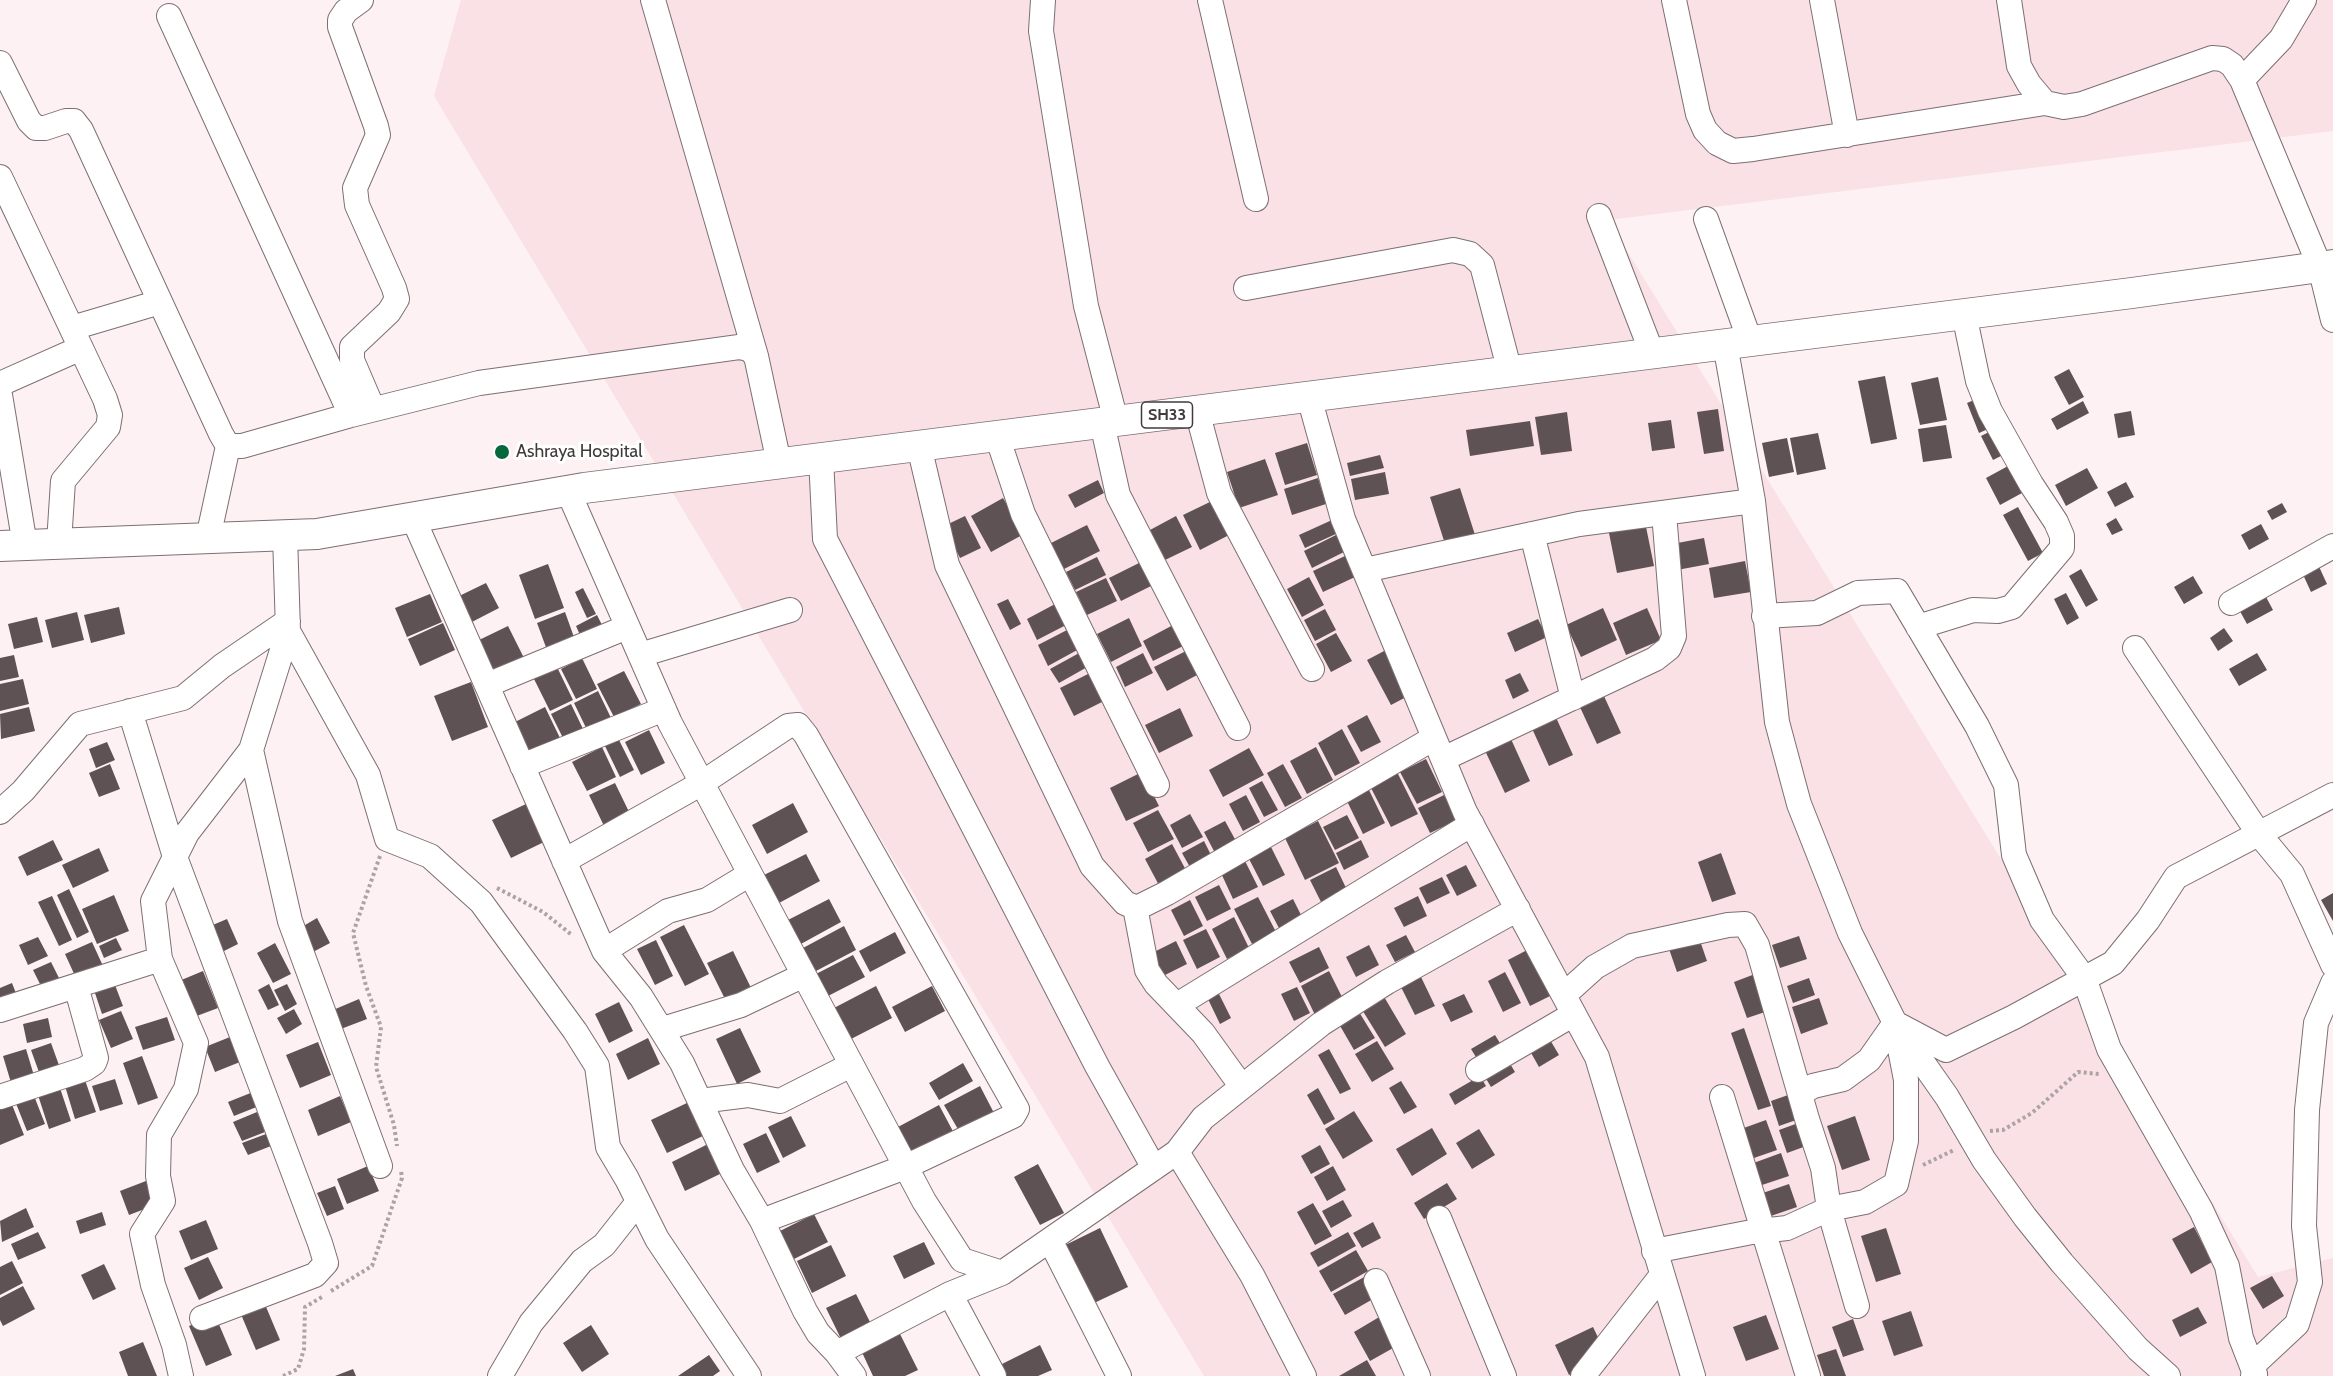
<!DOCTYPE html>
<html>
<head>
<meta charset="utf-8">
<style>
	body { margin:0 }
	canvas { display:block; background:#fdf1f3 }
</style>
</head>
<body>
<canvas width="2333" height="1376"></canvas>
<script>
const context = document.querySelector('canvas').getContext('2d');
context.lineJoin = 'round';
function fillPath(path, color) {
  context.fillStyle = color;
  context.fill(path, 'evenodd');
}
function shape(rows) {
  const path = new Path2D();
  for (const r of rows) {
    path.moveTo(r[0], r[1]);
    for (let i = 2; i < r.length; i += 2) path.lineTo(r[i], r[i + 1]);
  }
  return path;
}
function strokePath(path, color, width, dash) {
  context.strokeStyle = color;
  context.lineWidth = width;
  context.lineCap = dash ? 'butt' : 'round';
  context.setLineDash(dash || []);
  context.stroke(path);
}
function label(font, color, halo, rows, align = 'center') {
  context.font = font + ' Cabin,sans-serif';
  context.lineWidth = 6;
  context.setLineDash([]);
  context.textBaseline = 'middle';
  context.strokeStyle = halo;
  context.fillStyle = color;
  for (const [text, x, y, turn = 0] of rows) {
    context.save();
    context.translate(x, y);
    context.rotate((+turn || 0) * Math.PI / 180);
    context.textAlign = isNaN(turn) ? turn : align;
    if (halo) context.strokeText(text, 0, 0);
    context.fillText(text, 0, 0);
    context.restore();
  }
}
const built = shape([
	[461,0,2333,0,2333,131,1608,220,2258,1277,2333,1258,2333,1376,1204,1376,434,96]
]);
const building = shape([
	[2069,369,2084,397,2069,405,2054,377],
	[1885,376,1897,439,1871,444,1858,381],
	[1938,377,1947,420,1920,425,1911,383],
	[1993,392,2006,421,1979,433,1967,403],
	[2083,401,2089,413,2057,430,2051,419],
	[1718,409,1724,451,1704,454,1697,412],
	[2131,411,2135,435,2118,438,2114,414],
	[1567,412,1572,451,1541,455,1535,417],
	[1671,420,1675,448,1652,451,1648,423],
	[1530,421,1534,446,1470,456,1466,430],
	[2007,423,2019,447,1993,460,1981,436],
	[1946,425,1952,458,1923,462,1918,429],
	[1818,433,1826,469,1797,475,1790,438],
	[1787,438,1794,472,1769,477,1762,443],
	[1307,443,1317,475,1285,485,1275,453],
	[1380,455,1384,468,1350,476,1347,463],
	[1265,459,1278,495,1239,508,1227,472],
	[2008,466,2022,493,2000,505,1986,478],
	[2087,468,2098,488,2066,506,2055,485],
	[1385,472,1389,494,1355,500,1351,479],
	[1318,478,1326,504,1292,515,1284,489],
	[1098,480,1104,493,1075,508,1068,495],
	[2126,482,2134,497,2115,507,2107,492],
	[1460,488,1476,538,1446,547,1430,497],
	[1003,498,1024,534,991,552,971,516],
	[1214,500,1231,534,1200,550,1183,515],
	[2282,503,2287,512,2272,520,2267,511],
	[2018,507,2043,553,2028,561,2003,515],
	[965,516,981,548,960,558,944,526],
	[1176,516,1192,547,1165,560,1150,530],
	[2116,518,2123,530,2112,535,2106,524],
	[1332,520,1338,533,1305,548,1299,535],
	[1645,522,1654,566,1617,573,1608,528],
	[2261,524,2269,539,2249,550,2241,535],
	[1087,525,1100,551,1064,569,1051,543],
	[1338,534,1346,551,1312,568,1304,551],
	[1704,538,1709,564,1677,570,1672,544],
	[1345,556,1355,577,1323,592,1313,571],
	[1097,557,1106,575,1075,590,1066,572],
	[2316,560,2327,584,2311,592,2300,568],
	[1745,561,1751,592,1714,598,1709,568],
	[1141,562,1153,585,1121,601,1109,578],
	[548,564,564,608,535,619,519,575],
	[2081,569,2098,600,2086,607,2069,576],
	[2193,576,2203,593,2184,604,2174,587],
	[1309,577,1324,605,1302,617,1287,589],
	[1106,578,1117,601,1087,615,1076,592],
	[2257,580,2273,610,2247,624,2231,595],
	[486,583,499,608,468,624,455,598],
	[583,588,596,614,587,618,575,592],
	[2066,593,2079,618,2067,625,2054,599],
	[430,594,442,622,407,637,395,608],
	[1008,599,1021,624,1010,630,997,604],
	[1057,603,1068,624,1037,640,1027,619],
	[119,607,125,634,91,643,84,615],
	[1603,608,1617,640,1581,657,1566,625],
	[1647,608,1661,640,1626,655,1613,623],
	[1325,609,1336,630,1315,641,1304,620],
	[77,612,84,640,52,648,45,620],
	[565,612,575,640,547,650,537,623],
	[597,615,602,625,580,635,576,626],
	[37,617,43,642,14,649,8,624],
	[1129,618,1142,646,1111,662,1097,634],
	[1538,619,1547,637,1515,652,1507,633],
	[443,623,455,650,420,666,408,639],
	[1175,624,1185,645,1153,661,1143,641],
	[508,626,526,662,493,678,475,642],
	[2224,628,2233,641,2218,651,2210,638],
	[1069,629,1079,649,1048,666,1038,645],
	[1336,633,1352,661,1331,672,1316,644],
	[1386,650,1410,695,1391,705,1367,660],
	[1186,651,1199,674,1167,691,1154,667],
	[1081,652,1089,666,1059,683,1050,669],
	[1143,653,1153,673,1125,687,1116,667],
	[2257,653,2267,670,2239,686,2229,669],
	[14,655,19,677,0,681,0,658],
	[582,658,597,689,576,699,561,669],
	[556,665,573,700,550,711,533,677],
	[624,671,641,704,614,717,597,684],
	[1092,672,1106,700,1074,716,1060,688],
	[1520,673,1529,691,1513,699,1505,680],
	[23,679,29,704,0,711,0,684],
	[471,682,488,727,452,741,434,696],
	[598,691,612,720,588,732,574,703],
	[1603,694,1621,733,1597,744,1579,705],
	[571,704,584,731,564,740,551,714],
	[29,707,35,731,1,739,0,714],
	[545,707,560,738,530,753,515,722],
	[1180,708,1193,736,1159,753,1145,725],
	[1554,713,1573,755,1549,766,1530,724],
	[1367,715,1381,742,1361,752,1347,726],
	[1506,728,1530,781,1505,793,1480,740],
	[1342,729,1360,763,1335,776,1318,743],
	[649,730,665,763,641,775,625,742],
	[619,740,634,770,620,777,605,746],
	[107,742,115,760,96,768,89,749],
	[602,747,616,777,587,791,572,762],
	[1316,747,1333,780,1307,794,1290,761],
	[1249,748,1264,775,1223,797,1209,770],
	[1426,759,1442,792,1417,804,1400,772],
	[110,764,120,789,99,797,89,773],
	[1283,764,1302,798,1285,807,1267,773],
	[1142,772,1159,806,1126,821,1110,788],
	[1397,772,1418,814,1391,827,1370,786],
	[1262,781,1278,810,1264,817,1249,788],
	[615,783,631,816,605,828,589,795],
	[1368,788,1385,823,1363,834,1346,799],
	[1246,795,1260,822,1243,831,1229,804],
	[1444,795,1457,820,1430,833,1418,808],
	[793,803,808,832,767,854,752,825],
	[526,804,544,842,511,858,492,820],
	[1158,810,1174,839,1148,852,1133,823],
	[1190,814,1203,837,1182,848,1170,825],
	[1347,815,1359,838,1335,850,1323,827],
	[1225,821,1236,841,1215,853,1204,832],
	[1318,821,1339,863,1305,880,1285,838],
	[53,840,63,860,27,876,18,857],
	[1361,840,1369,857,1344,870,1336,853],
	[1204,841,1212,857,1191,869,1182,853],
	[1172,844,1188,874,1161,889,1145,859],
	[1270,845,1285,875,1263,886,1248,857],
	[99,848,109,871,73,888,62,865],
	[1721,853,1736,894,1712,902,1698,862],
	[806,854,820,881,779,903,764,875],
	[1245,861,1258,887,1233,899,1221,873],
	[1466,865,1477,886,1457,896,1446,875],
	[1336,867,1347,890,1321,902,1310,880],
	[1442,877,1450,893,1427,904,1419,888],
	[1219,885,1231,909,1207,921,1195,897],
	[69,889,89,932,77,938,57,895],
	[2333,893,2333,921,2321,900],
	[114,895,129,931,97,944,82,909],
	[52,896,72,940,59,946,38,902],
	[1418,896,1427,916,1404,927,1394,908],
	[1258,897,1276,932,1252,944,1234,909],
	[829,899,841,922,799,945,786,921],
	[1293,899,1303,919,1280,930,1270,911],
	[1190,900,1203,926,1184,936,1171,910],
	[1234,917,1249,948,1227,959,1212,929],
	[317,918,330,943,313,952,300,928],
	[227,919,238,944,220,953,208,927],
	[684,925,709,974,685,986,660,937],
	[844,926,856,950,816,971,803,948],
	[1206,929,1220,957,1197,969,1183,940],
	[895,932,906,953,870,972,859,951],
	[1406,935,1415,952,1395,962,1386,945],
	[1698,935,1707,961,1677,972,1668,946],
	[1799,936,1807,959,1780,968,1772,945],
	[38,937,48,956,28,965,19,945],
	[116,938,122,950,104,958,99,946],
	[656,940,673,976,655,985,637,949],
	[1176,941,1187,964,1159,978,1148,955],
	[92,942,103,966,76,978,65,954],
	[275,943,291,974,273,983,257,953],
	[1369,945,1379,965,1356,977,1346,957],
	[1319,947,1329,968,1300,983,1289,962],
	[1531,948,1554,994,1530,1006,1508,960],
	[733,951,753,992,728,1005,707,963],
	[853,955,865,977,828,996,816,974],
	[51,962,61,982,43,990,33,970],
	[203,971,218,1008,194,1017,179,981],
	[1329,971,1345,1003,1316,1017,1301,986],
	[1505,972,1521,1003,1503,1012,1488,981],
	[1755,974,1768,1011,1747,1018,1734,982],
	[1421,977,1435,1006,1415,1015,1401,987],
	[1809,978,1815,995,1793,1003,1787,986],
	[12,983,19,1001,0,1009,0,988],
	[269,984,279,1005,268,1010,258,990],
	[287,984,297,1004,285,1011,274,990],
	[115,985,123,1006,102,1014,95,993],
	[876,986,892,1018,851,1039,834,1008],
	[932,986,945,1011,905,1032,892,1007],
	[1297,987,1310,1013,1294,1021,1281,994],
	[1218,992,1231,1018,1220,1024,1207,997],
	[1464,994,1473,1012,1451,1022,1442,1004],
	[1383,995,1406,1034,1385,1047,1361,1008],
	[1819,998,1828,1024,1801,1034,1792,1007],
	[359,999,367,1019,333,1032,326,1013],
	[619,1002,633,1031,609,1043,595,1014],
	[294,1009,302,1024,286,1034,277,1018],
	[121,1011,133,1039,111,1048,99,1020],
	[1359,1012,1375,1038,1354,1050,1339,1024],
	[167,1017,175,1040,143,1050,135,1027],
	[48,1018,52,1037,27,1043,23,1024],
	[740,1028,761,1072,737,1084,716,1039],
	[1744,1028,1771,1106,1758,1110,1731,1033],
	[1546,1033,1559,1055,1539,1067,1526,1044],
	[1495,1035,1503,1048,1479,1062,1471,1049],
	[230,1037,240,1062,215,1072,205,1047],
	[648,1038,660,1064,628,1080,616,1054],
	[1377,1041,1394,1069,1372,1082,1355,1054],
	[318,1042,331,1075,300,1088,286,1055],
	[51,1043,60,1068,40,1075,31,1050],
	[26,1049,35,1079,12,1086,3,1056],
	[1329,1049,1351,1089,1340,1094,1318,1055],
	[142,1056,158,1098,138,1105,123,1063],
	[1506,1057,1515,1072,1491,1087,1482,1072],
	[963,1063,973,1081,939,1100,929,1083],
	[1480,1076,1486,1086,1455,1105,1449,1094],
	[115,1079,123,1104,100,1111,92,1086],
	[85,1080,96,1112,75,1119,65,1086],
	[1401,1081,1417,1107,1404,1114,1389,1088],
	[59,1085,71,1121,49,1129,37,1092],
	[980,1086,994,1113,959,1131,944,1105],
	[31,1088,45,1124,27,1131,13,1096],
	[1318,1088,1335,1119,1324,1125,1307,1095],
	[253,1092,259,1106,234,1116,228,1102],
	[1791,1094,1799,1119,1779,1126,1771,1101],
	[340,1096,351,1122,318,1136,308,1110],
	[9,1097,24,1135,0,1145,0,1100],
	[689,1102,705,1135,667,1153,651,1120],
	[939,1105,956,1137,915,1159,898,1127],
	[1354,1111,1373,1141,1343,1159,1325,1129],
	[257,1112,265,1132,242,1141,233,1122],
	[791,1116,806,1146,783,1158,768,1127],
	[1855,1116,1870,1160,1842,1170,1827,1126],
	[1766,1120,1777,1150,1751,1159,1741,1129],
	[1801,1122,1809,1145,1787,1153,1779,1130],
	[1432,1128,1447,1154,1412,1176,1396,1149],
	[1479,1129,1495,1155,1472,1169,1456,1143],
	[766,1133,780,1162,757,1173,743,1144],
	[266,1134,271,1146,248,1155,242,1143],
	[708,1144,722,1173,685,1191,672,1162],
	[1320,1145,1330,1164,1311,1174,1301,1156],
	[1781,1153,1789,1176,1756,1187,1748,1165],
	[1038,1164,1064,1213,1040,1225,1014,1177],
	[368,1166,379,1191,347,1204,337,1179],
	[1333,1166,1346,1190,1327,1201,1314,1177],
	[146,1181,155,1205,129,1215,120,1191],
	[1447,1183,1457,1199,1424,1219,1414,1203],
	[1789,1184,1797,1207,1765,1218,1757,1195],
	[335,1186,344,1209,327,1216,317,1193],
	[1343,1200,1352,1216,1331,1228,1322,1211],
	[1313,1203,1332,1236,1315,1245,1297,1212],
	[26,1208,34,1227,2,1242,0,1221],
	[102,1212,106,1225,80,1234,76,1221],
	[814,1214,828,1242,794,1259,780,1231],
	[206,1220,218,1249,191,1260,179,1231],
	[1373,1222,1381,1238,1362,1248,1353,1233],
	[2194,1227,2212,1262,2191,1274,2172,1239],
	[1100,1228,1128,1287,1075,1312,1047,1254],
	[1886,1228,1901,1274,1876,1282,1861,1236],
	[38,1232,46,1248,18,1260,11,1244],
	[1348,1232,1356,1246,1318,1267,1310,1253],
	[924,1242,935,1264,904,1279,893,1256],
	[831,1245,846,1276,812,1293,797,1261],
	[1356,1250,1368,1271,1331,1292,1319,1271],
	[208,1257,223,1288,199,1300,184,1268],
	[12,1261,23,1283,0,1295,0,1267],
	[104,1264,116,1289,93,1300,81,1275],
	[1368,1275,1380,1295,1345,1315,1333,1294],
	[2272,1276,2284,1296,2263,1309,2250,1288],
	[23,1286,35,1309,3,1326,0,1320,0,1298],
	[856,1294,872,1326,842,1341,826,1308],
	[264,1302,280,1340,256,1350,240,1312],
	[2198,1307,2207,1323,2180,1337,2172,1320],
	[1911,1311,1923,1346,1894,1356,1882,1321],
	[1386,1313,1402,1343,1370,1361,1354,1332],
	[215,1315,232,1355,206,1366,189,1326],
	[1766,1315,1779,1349,1746,1361,1733,1327],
	[1853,1319,1864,1350,1843,1357,1832,1327],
	[591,1325,609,1354,582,1372,563,1343],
	[1593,1327,1608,1358,1569,1375,1555,1345],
	[898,1330,918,1370,905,1376,873,1376,860,1348],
	[143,1342,157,1376,128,1376,119,1352],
	[1040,1345,1052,1370,1038,1376,1003,1376,998,1366],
	[1836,1349,1846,1376,1824,1376,1817,1355],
	[709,1355,720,1371,713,1376,678,1376],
	[1367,1360,1376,1376,1339,1376],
	[353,1369,356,1376,335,1376]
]);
const path = shape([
	[380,856,353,933,366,986,381,1027,376,1067,394,1125,397,1146],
	[497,888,543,912,572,935],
	[1990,1131,2003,1130,2032,1113,2078,1072,2099,1074],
	[1923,1165,1954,1150],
	[331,1291,372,1266,402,1178,401,1171],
	[283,1376,298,1369,304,1349,305,1307,322,1297]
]);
const minor = shape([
	[361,0,346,11,340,20,340,27,376,126,378,135,355,188,357,205,394,288,397,299,389,312,352,347,352,360,373,409],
	[653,0,756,356],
	[1043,0,1041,31,1086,306,1116,421],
	[1210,0,1256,199],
	[1674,0,1698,114,1705,130,1717,143,1733,151,1753,149,2045,103],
	[1822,0,1847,135],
	[2009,0,2019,66,2029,84,2045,103,2064,107,2082,104,2212,58,2223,59,2232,65,2242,80,2320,267,2333,320],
	[169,16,351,415],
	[0,63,29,121,36,128,45,128,66,121,74,121,81,130,221,434,228,446,242,446,351,415,479,383,739,347,749,349,756,356,779,463],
	[2242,80,2281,39,2304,0],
	[0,177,105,399,110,415,108,427,63,481,59,543],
	[1599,216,1652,353],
	[1706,219,1750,341],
	[1246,288,1453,250,1470,254,1482,265,1510,372],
	[72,328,160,302],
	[1725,344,1753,501,1777,722,1799,804,1850,933,1895,1023,1947,1097,1984,1160,2025,1217,2062,1263,2138,1349,2168,1376],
	[0,384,81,348],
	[0,395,25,545],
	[1309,397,1343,519,1465,812,1597,1057,1693,1376],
	[1197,411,1219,493,1312,669],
	[1102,423,1118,495,1238,728],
	[997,436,1023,514,1157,785],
	[919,446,947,565,1092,866,1125,903,1137,908,1167,893,1434,738],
	[821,458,825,539,1097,1066,1154,1168],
	[568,491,670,723,924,1201,962,1260,1002,1273,1177,1152,1203,1118,1321,1024,1387,982,1518,909],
	[413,518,604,951,641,997,682,1063,732,1170,762,1221,805,1311,818,1333,837,1353],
	[1532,534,1573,698],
	[208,538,228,446],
	[1365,570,1579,524,1753,501],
	[2231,603,2333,546],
	[1764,616,1817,613,1858,593,1897,591,1977,726,2006,785,2014,855,2042,920,2084,978,2109,1049,2201,1210,2227,1266,2241,1338,2255,1374,2253,1376],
	[1918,627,1973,610,1998,611,2012,607,2062,548,2062,536,2056,522,2031,484,1990,411,1978,381,1964,314],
	[288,631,368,775,387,839,430,856,481,902,575,1031,597,1066,608,1147,627,1179,657,1239,749,1376],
	[2135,648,2259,834,2292,874,2333,965],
	[640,655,790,610],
	[487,685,627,627],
	[130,711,175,857,320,1243,326,1263,315,1275,202,1318],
	[251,750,290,921,380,1166],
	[1443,759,1655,659,1669,648,1674,636,1664,513],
	[522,766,664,709],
	[0,812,23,791,80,724,183,698,222,666,288,621],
	[564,861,702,783,788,726,798,725,806,735,1017,1109,1013,1116,905,1167,762,1221],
	[1135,907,1147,970,1156,984,1203,1033,1242,1087],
	[604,951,668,911,707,900,750,874],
	[1564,995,1595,967,1632,946,1728,925,1745,924,1757,945,1807,1119,1823,1168,1829,1209,1857,1306],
	[1177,1005,1472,824],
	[0,1010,160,959],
	[663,1029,741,1005,804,975],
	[1478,1070,1574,1014],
	[1800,1094,1813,1086,1843,1079,1869,1060,1895,1023],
	[0,1097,85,1069,94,1063,96,1058,76,986],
	[1722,1097,1808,1376],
	[700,1101,748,1095,780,1101,851,1065],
	[1177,1152,1252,1275,1304,1376],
	[1439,1218,1504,1376],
	[1050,1240,1119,1376],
	[1654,1251,1752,1232,1787,1228,1829,1209,1865,1202,1896,1184,1906,1141,1906,1080,1895,1023,1946,1050,2014,1017,2113,963,2148,920,2176,877,2333,795],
	[1376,1281,1418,1376],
	[950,1294,994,1376],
	[2252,1366,2297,1324,2310,1282,2304,1226,2307,1110,2316,1023,2333,983],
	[181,1376,174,1345,153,1285,142,1234,163,1201,158,1176,159,1135,186,1089,196,1043,160,959,153,901,187,833,251,750,288,631,285,535],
	[500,1376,531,1323,582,1261,604,1245,638,1202],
	[854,1376,837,1353,950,1294,1002,1273],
	[1583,1376,1662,1275]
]);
const major = shape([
	[0,546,317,534,584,488,2132,293,2333,265]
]);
const markers = [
	[502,452,8,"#07683d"]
];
const shields = [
	[1167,415,51]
];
const shieldNames = [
	["SH33",1167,415]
];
const poiNames = [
	["Ashraya Hospital",516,452]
];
fillPath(built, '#f9e1e5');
fillPath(building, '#5f5254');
strokePath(minor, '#7d6f72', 26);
strokePath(major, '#7d6f72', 32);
strokePath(path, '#aca3a5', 4, [3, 3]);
strokePath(minor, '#fff', 24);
strokePath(major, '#fff', 30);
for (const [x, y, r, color] of markers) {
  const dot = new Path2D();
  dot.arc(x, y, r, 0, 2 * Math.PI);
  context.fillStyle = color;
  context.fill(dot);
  strokePath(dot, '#fff', 2);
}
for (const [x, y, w] of shields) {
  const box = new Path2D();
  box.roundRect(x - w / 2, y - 13, w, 26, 4.5);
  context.fillStyle = '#fff';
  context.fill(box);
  strokePath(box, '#413b3c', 1.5);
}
label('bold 16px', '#413b3c', null, shieldNames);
label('18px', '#413b3c', '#fff', poiNames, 'left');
</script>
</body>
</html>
